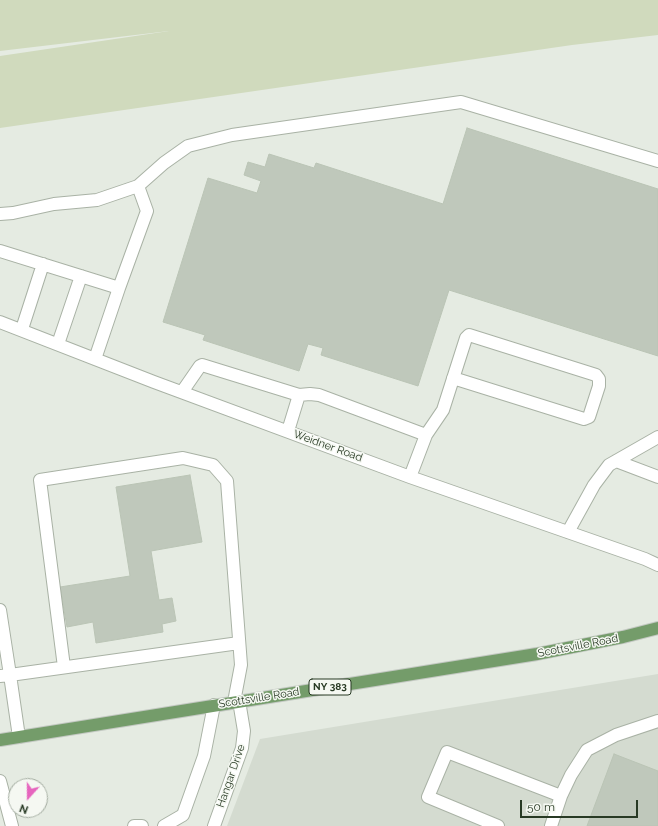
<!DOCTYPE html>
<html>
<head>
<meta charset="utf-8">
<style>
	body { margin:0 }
	#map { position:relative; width:658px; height:826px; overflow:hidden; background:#e5ebe2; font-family:Raleway,sans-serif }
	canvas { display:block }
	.north { position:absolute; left:8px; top:778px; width:40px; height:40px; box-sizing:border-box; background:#f5f8f2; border:1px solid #a3aca0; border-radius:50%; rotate:201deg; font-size:11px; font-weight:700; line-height:16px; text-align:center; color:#283a24 }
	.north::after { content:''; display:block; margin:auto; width:14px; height:18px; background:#e665be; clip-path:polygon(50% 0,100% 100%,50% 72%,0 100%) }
	.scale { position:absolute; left:520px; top:800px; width:118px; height:18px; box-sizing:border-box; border:2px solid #283a24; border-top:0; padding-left:5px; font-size:12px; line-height:14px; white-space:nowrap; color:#283a24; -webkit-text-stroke:3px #f5f8f2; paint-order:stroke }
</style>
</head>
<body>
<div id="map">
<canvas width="658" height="826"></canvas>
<div class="north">N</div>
<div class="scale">50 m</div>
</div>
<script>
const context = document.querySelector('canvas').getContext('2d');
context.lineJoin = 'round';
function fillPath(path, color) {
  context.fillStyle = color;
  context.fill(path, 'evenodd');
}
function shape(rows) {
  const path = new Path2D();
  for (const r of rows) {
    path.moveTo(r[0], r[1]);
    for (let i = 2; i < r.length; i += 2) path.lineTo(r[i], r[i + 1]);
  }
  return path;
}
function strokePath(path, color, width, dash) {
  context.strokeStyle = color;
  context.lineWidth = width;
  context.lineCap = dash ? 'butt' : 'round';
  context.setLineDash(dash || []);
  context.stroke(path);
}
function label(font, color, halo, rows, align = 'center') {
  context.font = font + ' Raleway,sans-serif';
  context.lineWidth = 3;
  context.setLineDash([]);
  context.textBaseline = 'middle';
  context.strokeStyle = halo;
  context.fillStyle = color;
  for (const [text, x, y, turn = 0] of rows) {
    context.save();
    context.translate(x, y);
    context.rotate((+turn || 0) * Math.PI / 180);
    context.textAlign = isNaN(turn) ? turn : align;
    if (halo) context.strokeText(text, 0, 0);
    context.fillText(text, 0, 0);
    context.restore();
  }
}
const built = shape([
	[658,674,658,826,227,826,260,739]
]);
const green = shape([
	[0,0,658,0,658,35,572,45,0,128,0,56,169,31,0,51]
]);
const building = shape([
	[467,128,658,189,658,356,449,290,418,386,321,355,323,348,308,344,299,371,203,340,205,335,163,322,208,178,257,193,261,181,244,175,248,162,265,167,269,154,314,168,316,163,443,204,467,128],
	[190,475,202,542,151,551,159,600,172,598,176,621,162,624,163,632,96,643,93,622,67,627,60,587,130,576,116,487,190,475],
	[614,754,658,771,658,826,587,826,614,754]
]);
const minor = shape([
	[0,214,13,213,54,204,97,200,138,186,164,163,188,146,232,135,461,102,658,161],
	[0,251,119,288,95,359],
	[119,288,147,211,138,186],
	[0,322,154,382,410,477,645,559,658,565],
	[22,329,43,264],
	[58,344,81,276],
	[182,392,200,366,202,365,299,395],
	[288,431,299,395,310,394,319,395,426,435],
	[616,461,658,477],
	[410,477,426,435,443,410,466,338,469,335,596,375,599,379,599,386,589,417,584,419,453,378],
	[568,532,594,485,609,465,658,437],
	[0,610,10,675,0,676],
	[64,667,40,480,183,458,213,465,227,481,241,665,234,702],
	[19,737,10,675,239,643],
	[0,781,12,826],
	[134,826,142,826],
	[164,826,183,815,204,756,214,705],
	[214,826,242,748,244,731,239,701],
	[498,826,428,797,447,752,561,796,571,775,587,750,616,735,658,721],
	[551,826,561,796]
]);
const major = shape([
	[0,740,537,654,623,637,658,628]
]);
const shields = [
	[330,687,42]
];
const shieldNames = [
	["NY 383",330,687]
];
const streetNames = [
	["Weidner Road",328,446,20],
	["Scottsville Road",578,646,-11],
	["Scottsville Road",259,698,-9],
	["Hangar Drive",231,776,-71]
];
fillPath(built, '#d4dbd0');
fillPath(green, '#d0dabd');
fillPath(building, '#bfc8bb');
strokePath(building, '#bac4b5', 1);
strokePath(minor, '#a9b2a5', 14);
strokePath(major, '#c3c8c2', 14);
strokePath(minor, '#fff', 12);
strokePath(major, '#749c6a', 12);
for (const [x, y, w] of shields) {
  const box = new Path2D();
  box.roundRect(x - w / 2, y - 8, w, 16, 3);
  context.fillStyle = '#f5f8f2';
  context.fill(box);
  strokePath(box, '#283a24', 1);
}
label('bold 10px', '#283a24', null, shieldNames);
label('11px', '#283a24', '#f5f8f2', streetNames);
</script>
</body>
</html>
